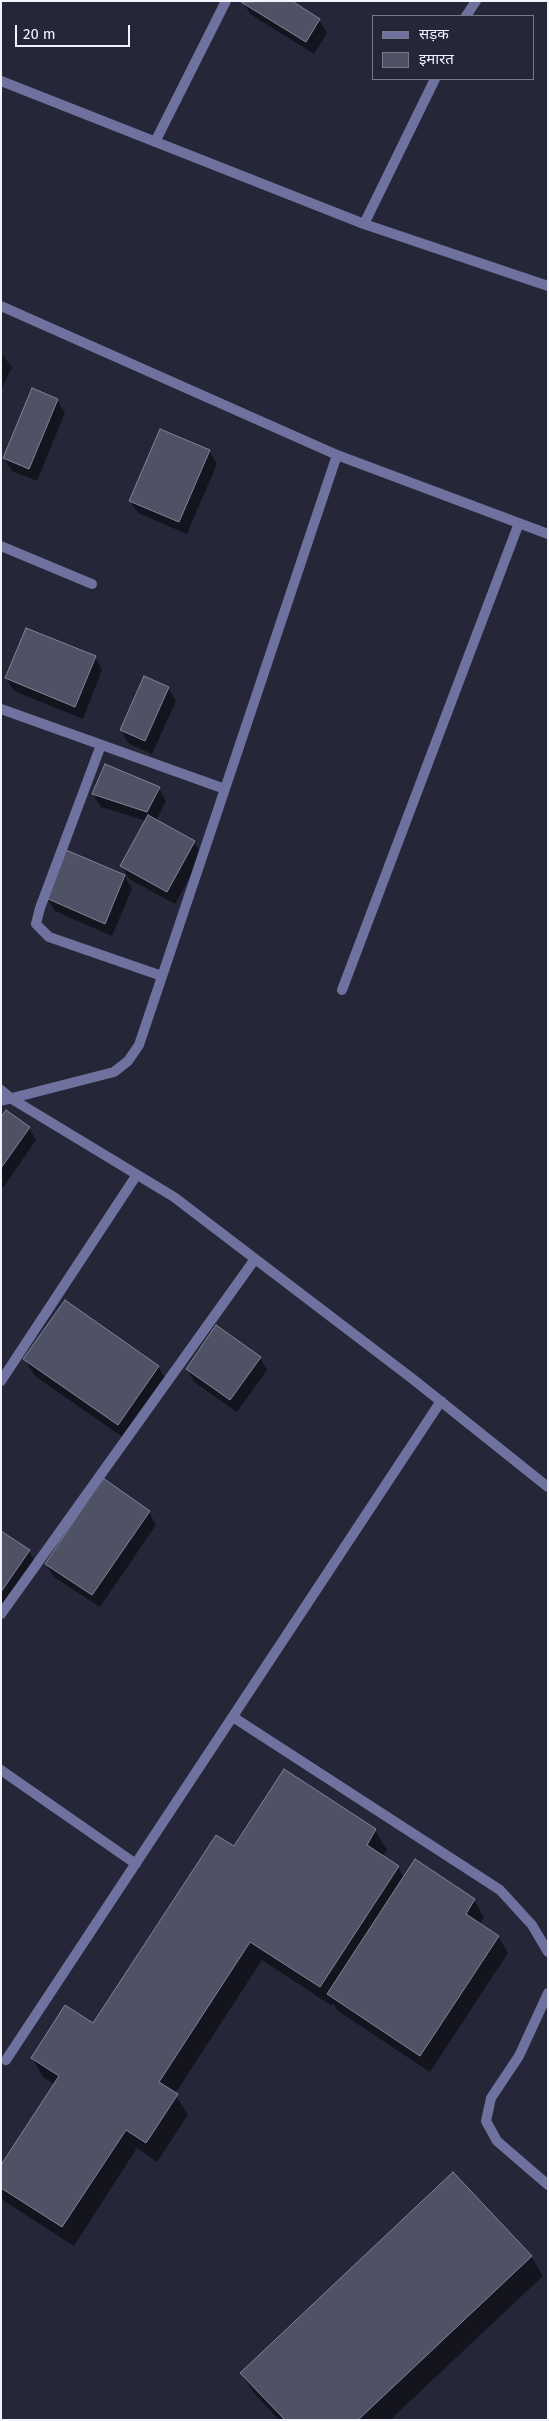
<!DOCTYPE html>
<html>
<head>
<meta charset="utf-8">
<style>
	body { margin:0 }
	#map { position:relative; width:549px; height:2421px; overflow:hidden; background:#252739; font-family:"Fira Sans","Noto Sans Devanagari",sans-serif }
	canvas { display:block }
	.frame { position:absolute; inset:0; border:2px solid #f2f3fd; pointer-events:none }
	.legend { position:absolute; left:372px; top:15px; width:162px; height:65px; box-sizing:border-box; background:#252739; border:1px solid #777987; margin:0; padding:6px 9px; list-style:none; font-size:15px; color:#f2f3fd }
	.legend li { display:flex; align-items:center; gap:10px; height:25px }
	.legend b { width:25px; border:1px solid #777987 }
	.scale { position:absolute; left:15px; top:25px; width:115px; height:22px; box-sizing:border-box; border:2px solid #f2f3fd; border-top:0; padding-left:6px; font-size:15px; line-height:18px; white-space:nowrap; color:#f2f3fd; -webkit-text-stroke:4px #252739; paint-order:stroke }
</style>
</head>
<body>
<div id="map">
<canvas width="549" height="2421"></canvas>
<div class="frame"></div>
<ul class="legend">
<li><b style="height:6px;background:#6f729e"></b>सड़क</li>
<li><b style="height:14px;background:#4f5165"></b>इमारत</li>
</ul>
<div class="scale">20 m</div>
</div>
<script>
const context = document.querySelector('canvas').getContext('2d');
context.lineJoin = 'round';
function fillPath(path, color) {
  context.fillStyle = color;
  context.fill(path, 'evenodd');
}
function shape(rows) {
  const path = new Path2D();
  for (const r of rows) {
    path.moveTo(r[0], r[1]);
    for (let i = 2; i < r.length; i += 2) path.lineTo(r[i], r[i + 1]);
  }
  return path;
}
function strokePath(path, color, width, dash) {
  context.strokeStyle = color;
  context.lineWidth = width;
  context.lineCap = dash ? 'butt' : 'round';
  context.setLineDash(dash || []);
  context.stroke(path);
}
const shadow = shape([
	[243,1,289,1,319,20,327,33,314,54,250,14],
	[1,353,12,367,1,390],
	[57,400,65,413,37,481,12,471,4,458],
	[209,451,217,464,187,534,138,513,130,501],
	[95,657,102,670,83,719,14,691,6,678],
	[168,688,176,701,152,754,128,743,121,730],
	[159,788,166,801,156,821,194,842,202,855,175,904,129,879,122,866,146,821,101,807,93,794],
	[125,876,132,889,112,936,55,911,47,898],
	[1,1119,29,1128,36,1140,3,1188,1,1187],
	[260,1358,267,1370,237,1412,194,1382,187,1369],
	[25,1360,158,1366,168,1383,128,1441,35,1376],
	[149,1512,156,1525,100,1607,54,1577,46,1564],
	[1,1533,29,1551,36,1564,1,1607],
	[375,1830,387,1850,382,1857,398,1867,404,1878,416,1861,474,1900,484,1917,480,1924,498,1936,508,1953,430,2072,338,2011,333,2003,332,2006,262,1960,175,2094,188,2115,157,2162,137,2148,74,2246,4,2201,1,2197,1,2167,55,2085,43,2077,32,2058,94,2025,234,1848],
	[531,2256,543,2276,390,2420,279,2420,253,2392,241,2373]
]);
const building = shape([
	[292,1,320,19,306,42,241,2,292,1],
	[32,388,58,399,29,469,3,458,32,388],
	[160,429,210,450,179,522,129,501,160,429],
	[26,628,96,656,75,707,5,678,26,628],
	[144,676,169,687,145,741,120,730,144,676],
	[105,764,160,787,147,812,92,794,105,764],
	[148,815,195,841,167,892,120,866,148,815],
	[66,850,125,875,105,924,46,898,66,850],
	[6,1110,30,1127,1,1168,1,1117,6,1110],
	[65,1300,159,1366,118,1425,23,1359,65,1300],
	[216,1325,261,1357,230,1400,186,1369,216,1325],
	[103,1478,150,1511,92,1595,45,1564,103,1478],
	[1,1531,30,1550,1,1592,1,1531],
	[284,1769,376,1829,367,1845,399,1866,320,1987,250,1942,159,2082,178,2094,146,2143,126,2130,62,2227,1,2188,1,2165,59,2076,31,2058,65,2005,93,2023,216,1835,234,1846,284,1769],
	[415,1859,475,1899,466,1914,499,1936,420,2056,327,1994,415,1859],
	[453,2172,532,2256,358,2420,285,2420,240,2373,453,2172]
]);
const street = shape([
	[466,16,476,1],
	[1,81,364,224,548,286],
	[155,142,226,1],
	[364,224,435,79],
	[1,306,337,455,548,534],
	[1,546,92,584],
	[1,709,225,789],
	[101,745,40,908,36,924,49,937,162,976],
	[342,990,519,523],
	[1,1090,12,1099,174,1197,414,1380,548,1487],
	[1,1101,114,1072,128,1061,139,1045,337,455],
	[1,1381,136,1176],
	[1,1614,255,1259],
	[233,1717,500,1890,532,1925,548,1952],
	[1,1770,136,1864],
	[548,1993,519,2056,491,2098,486,2121,497,2141,548,2185],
	[6,2060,441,1401]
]);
fillPath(shadow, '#0007');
fillPath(building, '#4f5165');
strokePath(building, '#818399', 1);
strokePath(street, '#6f729e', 10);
</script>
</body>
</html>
